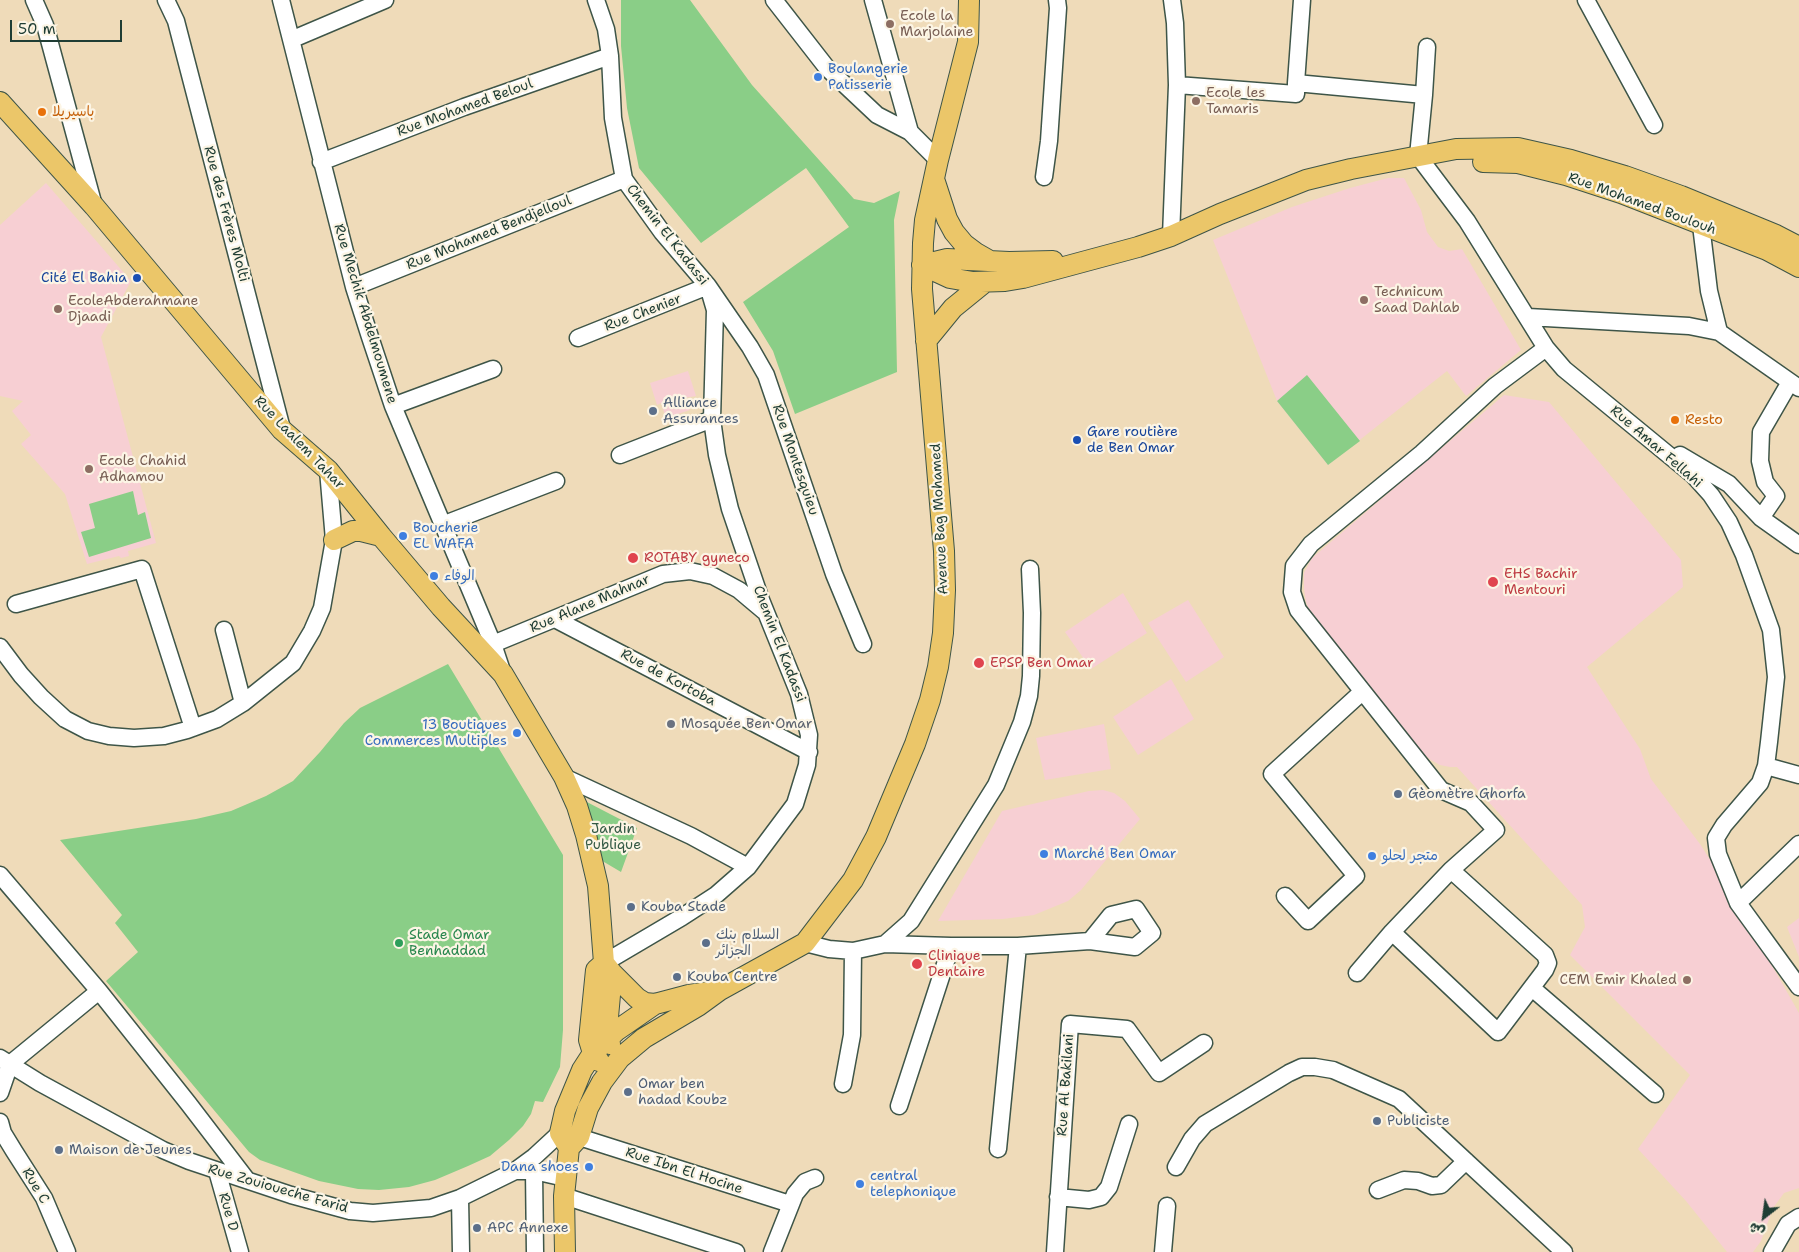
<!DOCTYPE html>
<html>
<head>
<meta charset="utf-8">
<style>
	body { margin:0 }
	#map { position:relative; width:1799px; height:1252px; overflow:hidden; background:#efdbb9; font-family:"Shantell Sans","Playpen Sans Arabic",sans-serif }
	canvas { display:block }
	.north { position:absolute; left:1739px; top:1192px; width:50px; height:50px; -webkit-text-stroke:4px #fcf5e5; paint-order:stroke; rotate:210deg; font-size:14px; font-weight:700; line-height:20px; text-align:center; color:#1f3d34 }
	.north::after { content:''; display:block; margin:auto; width:18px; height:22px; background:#1f3d34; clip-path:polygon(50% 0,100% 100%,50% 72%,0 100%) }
	.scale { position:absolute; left:10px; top:20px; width:112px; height:22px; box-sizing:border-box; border:2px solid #1f3d34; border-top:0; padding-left:6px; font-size:15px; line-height:18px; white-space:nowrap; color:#1f3d34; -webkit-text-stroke:4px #fcf5e5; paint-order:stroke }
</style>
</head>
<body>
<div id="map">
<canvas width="1799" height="1252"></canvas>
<div class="north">ش</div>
<div class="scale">50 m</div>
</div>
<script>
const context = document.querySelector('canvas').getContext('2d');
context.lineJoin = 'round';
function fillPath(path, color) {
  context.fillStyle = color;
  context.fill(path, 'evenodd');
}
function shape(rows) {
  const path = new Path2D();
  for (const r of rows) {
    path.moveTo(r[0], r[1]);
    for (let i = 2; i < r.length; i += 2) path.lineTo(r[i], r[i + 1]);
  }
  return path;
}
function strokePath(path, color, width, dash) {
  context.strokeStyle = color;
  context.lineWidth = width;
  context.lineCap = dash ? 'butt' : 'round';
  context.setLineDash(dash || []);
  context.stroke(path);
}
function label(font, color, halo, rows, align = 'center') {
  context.font = font + ' "Shantell Sans","Playpen Sans Arabic",sans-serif';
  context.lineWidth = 4.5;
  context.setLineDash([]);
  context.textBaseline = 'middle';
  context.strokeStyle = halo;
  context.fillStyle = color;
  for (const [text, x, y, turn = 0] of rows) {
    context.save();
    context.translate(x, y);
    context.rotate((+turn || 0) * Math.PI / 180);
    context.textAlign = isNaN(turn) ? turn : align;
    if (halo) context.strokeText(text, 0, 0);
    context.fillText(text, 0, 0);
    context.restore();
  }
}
const built = shape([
	[1388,178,1404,178,1421,210,1427,232,1438,247,1449,251,1462,249,1521,350,1466,396,1447,371,1328,465,1277,401,1213,240,1292,207,1350,188],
	[46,183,131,281,101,337,156,543,128,551,129,556,121,558,119,556,87,564,65,494,21,444,31,435,12,411,23,401,0,396,0,225],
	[688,371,696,396,684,398,690,410,666,418,661,403,657,405,650,383],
	[1504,395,1549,402,1681,560,1683,587,1587,667,1640,749,1651,779,1700,844,1726,885,1799,1013,1799,1188,1784,1193,1773,1208,1761,1241,1753,1252,1727,1252,1686,1201,1638,1149,1690,1075,1570,955,1585,927,1582,905,1457,767,1450,767,1440,765,1431,760,1419,751,1310,613,1306,602,1304,589,1304,573,1312,558],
	[1123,593,1147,633,1091,669,1065,632],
	[1188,600,1224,657,1186,682,1148,623],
	[1171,679,1194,719,1138,755,1113,717],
	[1104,724,1111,769,1045,780,1036,738],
	[1103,790,1114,793,1125,801,1140,819,1081,890,1068,901,1034,915,1003,919,938,921,1002,811,1089,791],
	[1799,918,1799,957,1787,927]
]);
const green = shape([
	[621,0,690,0,752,85,854,199,874,203,900,191,894,220,897,372,795,414,773,351,743,302,849,227,806,168,701,243,639,168,627,108,621,46],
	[1307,375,1360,441,1328,465,1277,401],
	[133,491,138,515,145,512,151,538,89,557,81,532,95,528,89,504],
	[448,664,563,855,563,1030,560,1067,543,1102,535,1101,531,1114,523,1126,509,1140,490,1156,468,1166,435,1180,409,1187,379,1190,358,1189,319,1181,260,1160,249,1152,106,981,138,952,115,923,122,915,60,840,196,819,231,811,266,796,293,781,320,752,344,723,360,708],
	[583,800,637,828,621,872,599,859]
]);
const minor = shape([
	[34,0,45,25,94,206],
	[166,0,176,21,282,429],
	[281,0,354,287,370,337,393,406,493,644,502,671],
	[596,0,606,29,610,56,613,118,624,179,662,232,708,286,715,310,712,419,717,455,730,509,761,600,799,694,809,735,807,765,795,804,748,867,716,895,682,917,604,963],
	[774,0,827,68,877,115,910,132],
	[873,0,910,132,938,160],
	[1302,0,1296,83,1424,95,1418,156,1467,221,1546,348,1564,369,1693,475,1711,495,1729,522,1744,555,1771,630,1776,677,1769,742,1766,766,1760,783,1724,825,1716,838,1718,854,1738,903,1799,987],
	[1586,0,1654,125],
	[293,39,385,0],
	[1177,85,1296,94,1296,83],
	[1424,95,1427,47],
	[321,162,464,107,610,56],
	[1044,177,1049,141,1058,8,1057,0],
	[1701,225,1709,291,1719,332,1799,388],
	[1171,236,1177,85,1175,23,1172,0],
	[354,287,624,179],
	[1528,317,1689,326,1719,332],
	[578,338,708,286,750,347,766,375,834,574,863,644],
	[393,406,493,369],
	[620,455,712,419],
	[1680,455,1729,484,1761,518,1799,545],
	[1761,518,1776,496,1765,482,1760,461,1761,432,1790,382],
	[442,525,556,481],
	[16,604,142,569,193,728],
	[555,619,809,752],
	[224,630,243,703],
	[493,644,663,574,690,571,713,576,739,590,764,611],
	[0,647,21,675,41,697,65,719,88,731,109,736,134,738,164,736,187,730,217,719,243,703,293,663,312,631,322,608,334,540,328,470],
	[1766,766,1799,775],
	[564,777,691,836,748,867],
	[0,875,99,991,188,1103,247,1180],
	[1285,896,1308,921,1356,876,1272,774,1362,692],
	[1738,903,1799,844],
	[1392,932,1498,1032,1545,970,1548,963,1545,955,1451,870],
	[805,943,829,949,853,951,885,944,951,946,1018,946,1090,941,1135,947,1152,933,1136,909,1111,915,1090,941],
	[885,944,911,921,996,785,1022,722,1029,696,1031,676,1032,613,1030,569],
	[1357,973,1392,932,1451,870,1496,830,1471,803,1441,790,1298,610,1292,592,1294,566,1311,544,1422,453,1495,386,1546,348],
	[1532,988,1655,1094],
	[0,1058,40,1083,163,1150,189,1161,291,1195,350,1211,373,1213,431,1208,460,1198,515,1171],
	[843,1084,852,1035,853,951],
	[0,1093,10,1064,99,991],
	[899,1106,951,946],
	[0,1122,3,1133,14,1151,44,1198,67,1252],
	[560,1133,534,1157,515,1171,534,1171,565,1178],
	[579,1137,790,1204],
	[998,1149,1018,946],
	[1176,1167,1192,1139,1205,1124,1289,1073,1302,1067,1315,1067,1333,1070,1399,1099,1564,1252],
	[217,1171,240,1252],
	[534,1171,535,1252],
	[1378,1190,1404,1180,1418,1181,1432,1186,1441,1185,1466,1161],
	[564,1196,736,1252],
	[1058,1197,1089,1200,1101,1197,1109,1187,1129,1124],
	[460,1198,461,1252],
	[772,1252,795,1194,805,1182,815,1178],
	[1055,1252,1070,1024,1127,1029,1159,1073,1204,1043],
	[1163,1252,1167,1206],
	[1772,1252,1788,1224,1799,1217]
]);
const major = shape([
	[0,102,94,206,282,430,328,470,381,536,441,607,503,674,564,777,577,806,586,835,598,886,604,963],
	[1483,162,1518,163,1566,175,1621,193,1767,250,1799,267],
	[935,182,947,219,954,232,964,244,976,253,990,261],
	[922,265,950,278,973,282,1005,281,1023,278,1138,247,1171,236,1220,214,1306,180,1351,169,1456,149,1518,148,1571,160,1625,176,1681,196,1776,235,1799,247],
	[922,265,947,259,1009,262,1053,261],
	[926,341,953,308,985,282],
	[334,540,353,531,361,531,381,536],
	[604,963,612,973,606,1039,610,1044],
	[612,973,637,998,645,1003,655,1004],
	[599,1061,593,1053,589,1040,596,970,604,963],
	[569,1148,579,1137,588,1108,602,1082,620,1058,644,1038,698,1006,720,990,805,943,853,880,876,837,915,744,930,700,938,667,943,633,945,590,944,551,922,289,923,243,925,220,938,160,968,42,969,0],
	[569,1148,560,1133,565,1111,582,1070,593,1053,616,1031,655,1004,689,995,715,991],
	[565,1252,564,1196,569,1148]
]);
const markers = [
	[890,24,5,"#8d6e63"],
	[818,77,5,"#3f7fe0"],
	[1196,101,5,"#8d6e63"],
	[42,112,5,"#e8710a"],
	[137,278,5,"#1a4fb4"],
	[1364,300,5,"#8d6e63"],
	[58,309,5,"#8d6e63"],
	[653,411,5,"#5c6f8a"],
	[1675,420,5,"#e8710a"],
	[1077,440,5,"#1a4fb4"],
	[89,469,5,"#8d6e63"],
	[403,536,5,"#3f7fe0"],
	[633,558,6,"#e0444e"],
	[434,576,5,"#3f7fe0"],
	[1493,582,6,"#e0444e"],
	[979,663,6,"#e0444e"],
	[671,724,5,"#6b7280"],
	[517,733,5,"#3f7fe0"],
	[1398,794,5,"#5c6f8a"],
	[1044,854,5,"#3f7fe0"],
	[1372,856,5,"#3f7fe0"],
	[631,907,5,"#5c6f8a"],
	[399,943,5,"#2e9e5b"],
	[706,943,5,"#5c6f8a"],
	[917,964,6,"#e0444e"],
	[677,977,5,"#5c6f8a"],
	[1687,980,5,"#8d6e63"],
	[628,1092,5,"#5c6f8a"],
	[1377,1121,5,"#5c6f8a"],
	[59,1150,5,"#5c6f8a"],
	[589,1167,5,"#3f7fe0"],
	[860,1184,5,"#3f7fe0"],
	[477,1228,5,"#5c6f8a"]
];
const educationNames = [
	["Ecole la",900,16],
	["Marjolaine",900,32],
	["Ecole les",1206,93],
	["Tamaris",1206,109],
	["Technicum",1374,292],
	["Saad Dahlab",1374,308],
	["EcoleAbderahmane",68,301],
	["Djaadi",68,317],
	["Ecole Chahid",99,461],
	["Adhamou",99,477],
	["CEM Emir Khaled",1677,980,"right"]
];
const shopNames = [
	["Boulangerie",828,69],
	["Patisserie",828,85],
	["Boucherie",413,528],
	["EL WAFA",413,544],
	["الوفاء",444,576],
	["13 Boutiques",507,725,"right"],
	["Commerces Multiples",507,741,"right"],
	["Marché Ben Omar",1054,854],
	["متجر لحلو",1382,856],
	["Dana shoes",579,1167,"right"],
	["central",870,1176],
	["telephonique",870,1192]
];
const streetNames = [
	["Rue Mohamed Beloul",465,108,-20],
	["Rue Mohamed Boulouh",1642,204,20],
	["Rue des Frères Molti",226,214,75],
	["Rue Mohamed Bendjelloul",489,233,-22],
	["Chemin El Kadassi",667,235,52],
	["Rue Chenier",643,313,-21],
	["Rue Mechik Abdelmoumene",365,314,73],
	["Rue Laalem Tahar",299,443,46],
	["Rue Amar Fellahi",1656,447,41],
	["Rue Montesquieu",795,460,71],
	["Avenue Bag Mohamed",940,519,-93],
	["Rue Alane Mahnar",590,604,-23],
	["Chemin El Kadassi",779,644,69],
	["Rue de Kortoba",668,678,28],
	["Rue Al Bakilani",1066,1085,-86],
	["Rue Ibn El Hocine",684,1171,18],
	["Rue C",35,1186,59],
	["Rue Zouioueche Farid",278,1189,16],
	["Rue D",228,1212,74]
];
const foodNames = [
	["باسيريلا",52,112],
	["Resto",1685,420]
];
const transitNames = [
	["Cité El Bahia",127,278],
	["Gare routière",1087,432,"left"],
	["de Ben Omar",1087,448,"left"]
];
const serviceNames = [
	["Alliance",663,403],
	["Assurances",663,419],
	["Gèomètre Ghorfa",1408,794],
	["Kouba Stade",641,907],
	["السلام بنك",716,935],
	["الجزائر",716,951],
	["Kouba Centre",687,977],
	["Omar ben",638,1084],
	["hadad Koubz",638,1100],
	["Publiciste",1387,1121],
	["Maison de Jeunes",69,1150],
	["APC Annexe",487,1228]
];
const healthNames = [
	["ROTABY gyneco",644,558],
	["EHS Bachir",1504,574],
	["Mentouri",1504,590],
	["EPSP Ben Omar",990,663],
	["Clinique",928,956],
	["Dentaire",928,972]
];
const worshipNames = [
	["Mosquée Ben Omar",681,724]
];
const parkNames = [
	["Jardin",613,829],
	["Publique",613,845]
];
const leisureNames = [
	["Stade Omar",409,935],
	["Benhaddad",409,951]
];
fillPath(built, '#f7cfd3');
fillPath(green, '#8ace87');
strokePath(minor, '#3e5548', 19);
strokePath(major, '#3e5548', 22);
strokePath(minor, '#fff', 16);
strokePath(major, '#ebc669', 20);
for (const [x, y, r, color] of markers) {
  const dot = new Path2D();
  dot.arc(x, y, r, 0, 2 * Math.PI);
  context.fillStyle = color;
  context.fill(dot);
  strokePath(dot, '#fcf5e5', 2);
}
label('14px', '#785e54', '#fcf5e5', educationNames, 'left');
label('14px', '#366cbe', '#fcf5e5', shopNames, 'left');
label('14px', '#1f3d34', '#fcf5e5', streetNames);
label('14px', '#c56008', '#fcf5e5', foodNames, 'left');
label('14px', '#164399', '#fcf5e5', transitNames, 'right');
label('14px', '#4e5e75', '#fcf5e5', serviceNames, 'left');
label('14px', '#be3a42', '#fcf5e5', healthNames, 'left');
label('14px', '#5b616d', '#fcf5e5', worshipNames, 'left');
label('14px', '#345a45', '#fcf5e5', parkNames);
label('14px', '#27864d', '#fcf5e5', leisureNames, 'left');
</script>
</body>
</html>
